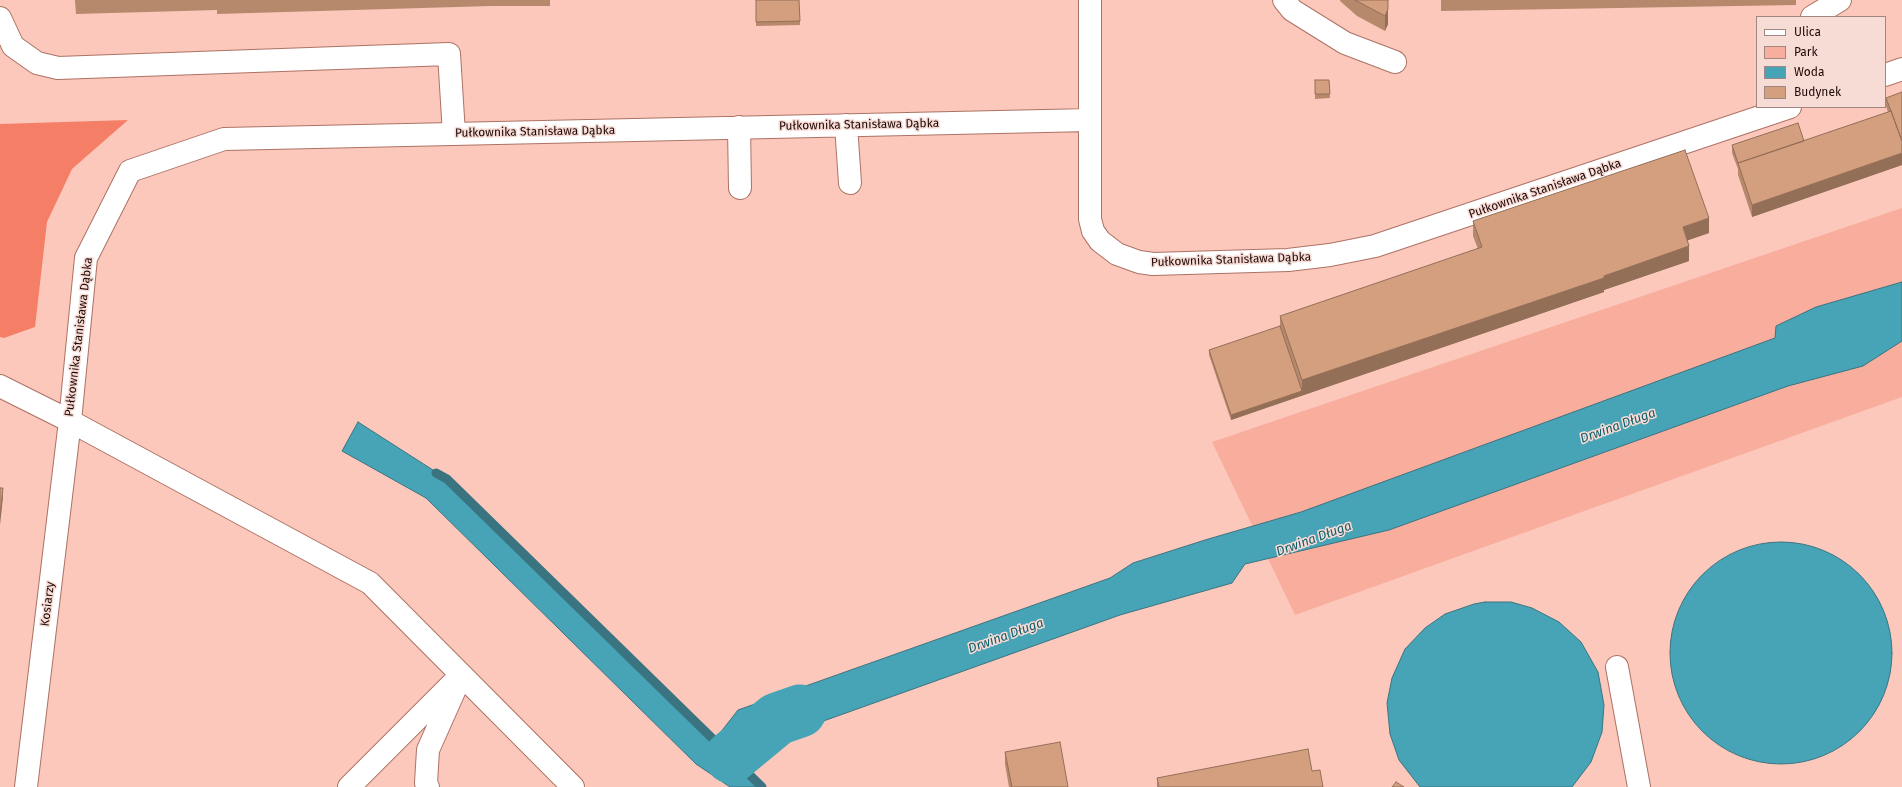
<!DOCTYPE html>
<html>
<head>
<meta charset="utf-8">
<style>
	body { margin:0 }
	#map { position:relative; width:1902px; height:787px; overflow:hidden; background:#fcc8bc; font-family:"Fira Sans",sans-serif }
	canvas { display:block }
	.legend { position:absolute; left:1756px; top:16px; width:130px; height:92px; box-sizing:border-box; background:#f7dcd6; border:1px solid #a08782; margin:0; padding:5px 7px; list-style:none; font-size:12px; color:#1e0805 }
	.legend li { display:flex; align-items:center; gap:8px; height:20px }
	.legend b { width:20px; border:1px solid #a08782 }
</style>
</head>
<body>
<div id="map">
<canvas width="1902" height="787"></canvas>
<ul class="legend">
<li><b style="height:5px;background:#fff"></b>Ulica</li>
<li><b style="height:11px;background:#f9ae9d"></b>Park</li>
<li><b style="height:11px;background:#47a3b6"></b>Woda</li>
<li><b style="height:11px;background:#d49f7e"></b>Budynek</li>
</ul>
</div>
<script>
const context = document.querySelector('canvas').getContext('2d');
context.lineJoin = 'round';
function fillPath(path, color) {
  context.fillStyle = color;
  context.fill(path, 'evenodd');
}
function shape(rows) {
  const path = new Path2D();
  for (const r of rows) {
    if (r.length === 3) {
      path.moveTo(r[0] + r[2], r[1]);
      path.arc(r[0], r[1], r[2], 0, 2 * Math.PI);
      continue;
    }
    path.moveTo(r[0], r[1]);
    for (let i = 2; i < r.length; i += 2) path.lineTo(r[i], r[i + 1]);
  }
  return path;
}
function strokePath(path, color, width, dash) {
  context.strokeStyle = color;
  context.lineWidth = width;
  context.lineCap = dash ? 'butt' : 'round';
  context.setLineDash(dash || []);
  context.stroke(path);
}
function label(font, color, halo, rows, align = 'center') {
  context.font = font + ' "Fira Sans",sans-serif';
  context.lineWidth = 3;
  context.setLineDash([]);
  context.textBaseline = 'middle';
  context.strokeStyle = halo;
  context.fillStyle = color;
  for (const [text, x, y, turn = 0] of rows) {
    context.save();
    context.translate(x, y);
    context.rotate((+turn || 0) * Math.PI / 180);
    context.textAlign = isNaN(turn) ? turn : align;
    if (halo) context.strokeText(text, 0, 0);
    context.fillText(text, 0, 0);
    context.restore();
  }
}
const green = shape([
	[1902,208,1902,397,1295,615,1212,442]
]);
const forest = shape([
	[128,120,72,169,47,222,35,327,4,338,0,337,0,124]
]);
const water = shape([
	[1902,282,1902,341,1863,366,1788,386,1389,530,1245,564,1232,583,1120,615,762,743,738,749,720,733,738,710,1110,578,1133,563,1205,540,1301,512,1775,338,1776,326,1816,307,1902,282],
	[358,422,447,479,762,787,730,787,696,764,426,498,342,451,358,422],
	[1781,653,111],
	[1485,602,1511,602,1532,608,1559,622,1581,642,1598,672,1604,705,1602,732,1591,762,1572,787,1420,787,1399,760,1390,734,1387,703,1392,678,1405,649,1425,628,1445,614,1474,604,1485,602]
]);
const stream = shape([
	[436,473,447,479,762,787]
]);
const river = shape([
	[731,757,777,719,800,711]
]);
const minor = shape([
	[1090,0,1090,219,1093,231,1100,241,1117,254,1139,262,1153,264,1288,260,1330,255,1375,246,1790,107],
	[1284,0,1292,10,1345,43,1395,62],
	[1812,17,1840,0],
	[0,18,13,46,37,63,58,68,449,54,454,134],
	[1885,75,1902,69],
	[846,125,850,183],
	[739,127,740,188],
	[0,386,70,421,370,583,573,787],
	[1617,667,1639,787],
	[26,787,70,421,86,258,130,171,224,139,1090,120],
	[349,787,461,675],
	[428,787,426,783,428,750,456,687]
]);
const wall = shape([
	[75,0,550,0,550,6,491,6,217,14,217,10,76,14],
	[756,0,800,21,800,25,756,26],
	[1340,0,1388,0,1388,24,1385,31,1357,16,1340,1],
	[1441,0,1796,0,1796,5,1441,11],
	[1315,80,1329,80,1330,98,1315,99],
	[1902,92,1902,165,1752,217,1738,175,1738,169,1732,153,1732,145,1804,141,1888,112,1886,106,1886,98],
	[1473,221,1709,233,1688,240,1689,261,1604,290,1604,292,1231,420,1209,355,1209,350,1280,327,1280,316,1478,249,1473,236],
	[1005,752,1068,787,1009,787,1005,764],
	[1312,771,1323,787,1157,787,1157,778]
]);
const shadedWall = shape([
	[1388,9,1388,24,1385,31,1385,16],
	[1902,153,1902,165,1752,217,1752,205],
	[1709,218,1709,233,1683,242,1683,227],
	[1689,246,1689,261,1604,290,1604,292,1231,420,1231,415,1302,391,1302,380],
	[3,488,3,497,0,525,0,517]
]);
const building = shape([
	[756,0,799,0,800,21,756,22,756,0],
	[1355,0,1388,0,1388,9,1385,16,1355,0],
	[1315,80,1329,80,1330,94,1315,94,1315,80],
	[1902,92,1902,141,1891,111,1886,98,1902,92],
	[1891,111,1902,141,1902,153,1752,205,1738,163,1891,111],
	[1798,123,1804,141,1738,163,1732,145,1798,123],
	[1685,150,1709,218,1683,227,1689,246,1604,276,1604,278,1302,380,1280,316,1482,247,1473,221,1685,150],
	[1280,326,1302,391,1231,415,1209,350,1280,326],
	[0,488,3,488,0,517,0,488],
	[1060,742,1068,787,1012,787,1005,752,1060,742],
	[1308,749,1312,771,1320,770,1323,787,1159,787,1157,778,1308,749],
	[1396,782,1404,787,1392,787,1396,782]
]);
const streetNames = [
	["Pułkownika Stanisława Dąbka",859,125,-1],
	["Pułkownika Stanisława Dąbka",535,132,-1],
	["Pułkownika Stanisława Dąbka",1545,189,-19],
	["Pułkownika Stanisława Dąbka",1231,260,-2],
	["Pułkownika Stanisława Dąbka",79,337,-83],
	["Kosiarzy",48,604,-83]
];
const waterNames = [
	["Drwina Długa",1618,426,-20],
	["Drwina Długa",1314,539,-20],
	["Drwina Długa",1006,636,-20]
];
fillPath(green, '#f9ae9d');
fillPath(forest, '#f57f66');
fillPath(water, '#47a3b6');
strokePath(water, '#3b7481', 1);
strokePath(stream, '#3b7481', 9);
strokePath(river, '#47a3b6', 53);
strokePath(minor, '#ad7265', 24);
strokePath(minor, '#fff', 22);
fillPath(wall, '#b6896c');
fillPath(shadedWall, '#946f58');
fillPath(building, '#d49f7e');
strokePath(building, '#946f58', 1);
label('12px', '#1e0805', '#f7dcd6', streetNames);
label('italic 13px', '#0e5c69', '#f7dcd6', waterNames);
</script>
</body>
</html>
